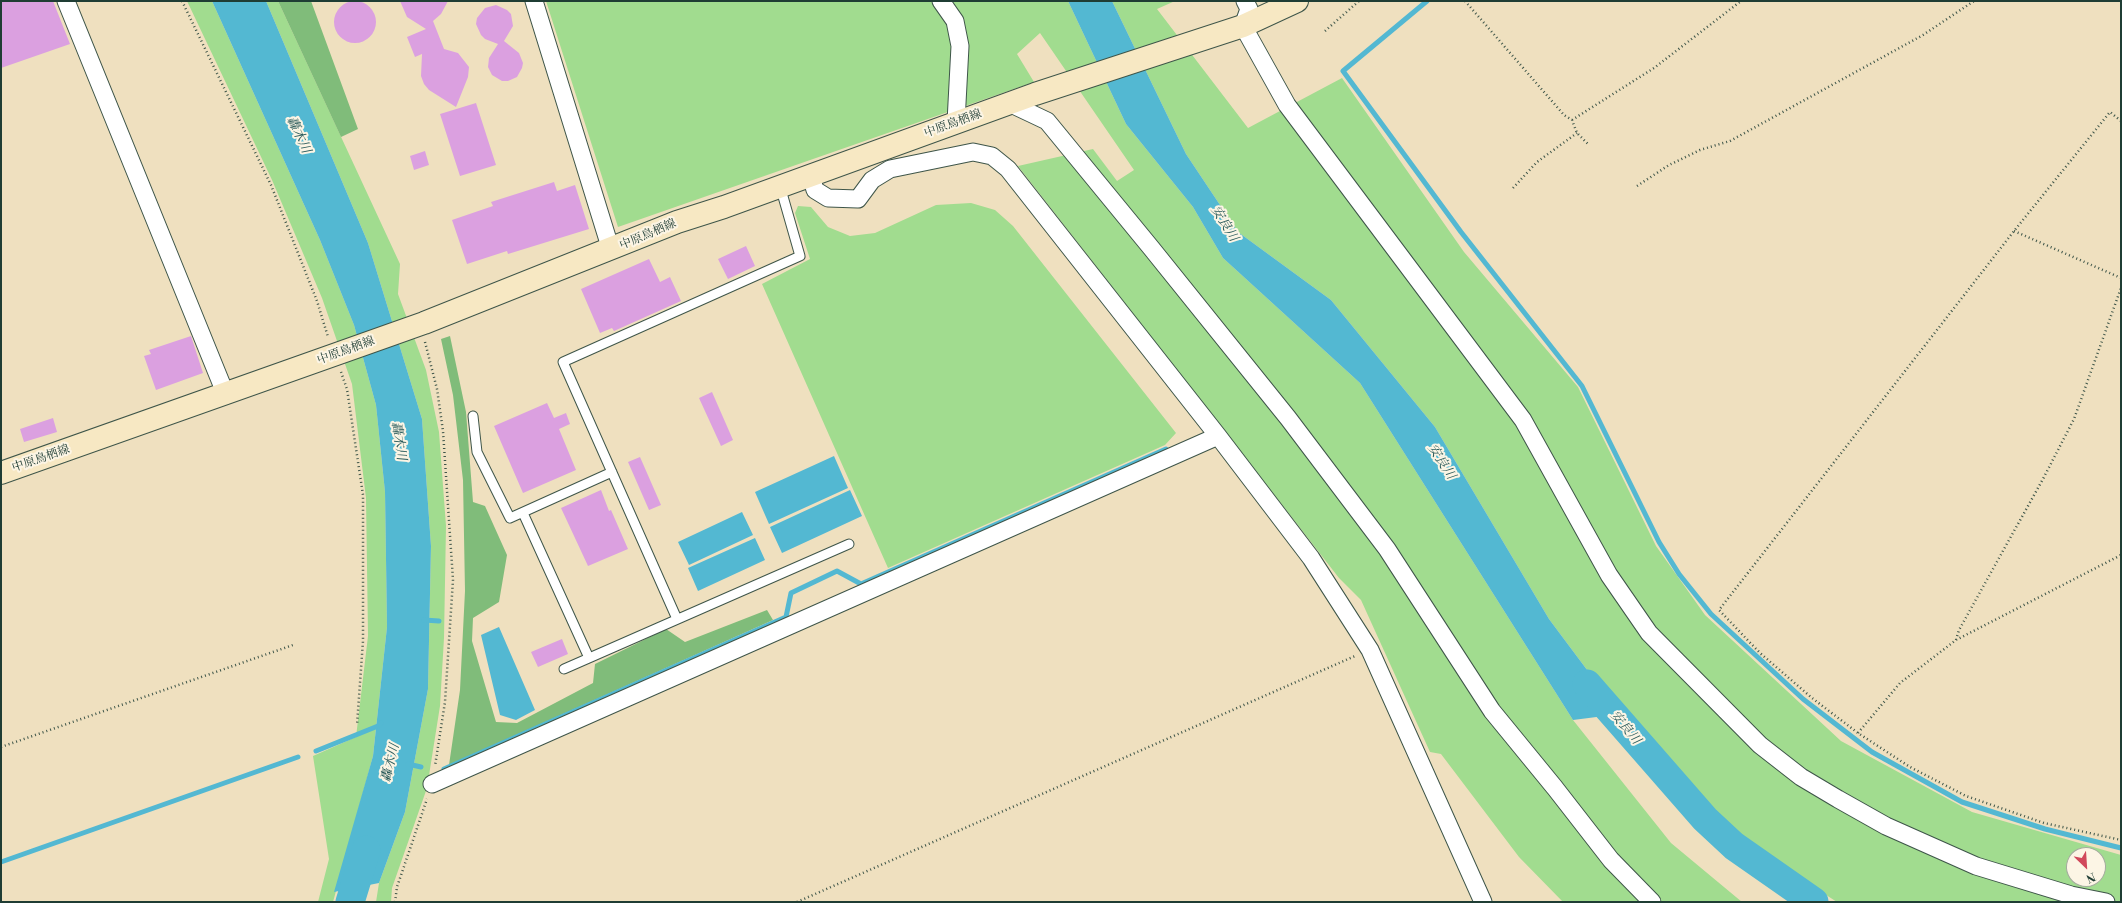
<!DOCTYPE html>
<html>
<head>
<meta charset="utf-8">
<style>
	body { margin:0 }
	#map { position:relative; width:2122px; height:903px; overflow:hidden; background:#efe0bf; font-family:"Libre Bodoni",serif }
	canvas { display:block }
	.frame { position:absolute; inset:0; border:2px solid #1f3d34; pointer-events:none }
	.north { position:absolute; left:2066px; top:847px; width:40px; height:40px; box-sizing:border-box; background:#fcf5e5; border:1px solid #a4ab9e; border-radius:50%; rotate:155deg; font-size:11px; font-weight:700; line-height:16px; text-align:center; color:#1f3d34 }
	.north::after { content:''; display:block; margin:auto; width:14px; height:18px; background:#d1495b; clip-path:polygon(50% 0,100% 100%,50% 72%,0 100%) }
</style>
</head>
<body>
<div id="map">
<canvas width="2122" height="903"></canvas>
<div class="frame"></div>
<div class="north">N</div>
</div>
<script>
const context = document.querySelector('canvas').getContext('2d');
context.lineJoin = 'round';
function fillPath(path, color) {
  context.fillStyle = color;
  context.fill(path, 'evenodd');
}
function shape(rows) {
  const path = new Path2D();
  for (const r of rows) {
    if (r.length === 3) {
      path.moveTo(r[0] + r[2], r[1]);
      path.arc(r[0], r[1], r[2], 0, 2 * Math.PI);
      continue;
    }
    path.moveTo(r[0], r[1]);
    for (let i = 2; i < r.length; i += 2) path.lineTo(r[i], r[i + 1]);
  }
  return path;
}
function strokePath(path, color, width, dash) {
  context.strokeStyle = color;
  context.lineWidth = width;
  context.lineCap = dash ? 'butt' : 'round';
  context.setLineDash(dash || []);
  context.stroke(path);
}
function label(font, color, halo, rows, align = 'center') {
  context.font = font + ' "Libre Bodoni","Noto Serif JP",serif';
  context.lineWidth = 4;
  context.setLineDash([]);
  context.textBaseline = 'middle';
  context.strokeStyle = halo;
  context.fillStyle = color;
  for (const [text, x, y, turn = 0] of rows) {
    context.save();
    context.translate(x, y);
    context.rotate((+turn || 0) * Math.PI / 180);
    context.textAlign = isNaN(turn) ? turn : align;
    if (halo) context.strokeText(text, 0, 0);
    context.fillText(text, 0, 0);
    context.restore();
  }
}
const green = shape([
	[187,1,212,1,320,240,354,325,376,405,385,492,387,627,373,756,333,902,318,902,329,859,313,756,356,737,368,636,366,498,352,384,322,298,272,180],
	[266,1,278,1,400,264,398,294,426,370,439,432,446,526,444,638,440,706,427,788,392,888,391,902,376,902,379,883,405,812,428,689,431,546,422,419,368,243],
	[546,1,1068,1,1126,124,1193,207,1223,258,1360,383,1573,720,1671,843,1742,902,1563,902,1519,857,1441,754,1430,752,1361,600,1339,578,1018,166,1093,149,1117,181,1134,170,1040,33,1017,54,1034,82,618,227],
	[1112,1,1175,1,1157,9,1248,128,1342,78,1464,252,1578,387,1656,546,1705,615,1841,741,1972,812,2121,855,2121,902,1837,902,1727,831,1620,714,1549,619,1435,427,1331,300,1238,232,1186,154],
	[2074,855,2098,855,2098,879,2074,879],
	[971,203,995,210,1013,226,1176,433,1165,445,888,568,762,284,810,259,795,213,798,206,811,207,828,227,850,236,875,233,936,205]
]);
const forest = shape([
	[278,1,311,1,358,129,341,137],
	[450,336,466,412,473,502,485,506,507,555,499,602,473,618,472,641,496,722,517,723,593,683,595,664,666,629,685,642,767,610,773,620,449,765,460,690,465,591,463,480,453,395,441,339]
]);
const water = shape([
	[212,1,266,1,368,243,422,419,431,546,428,689,405,812,379,883,334,892,373,756,387,627,385,492,376,405,354,325,320,240],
	[1068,1,1112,1,1186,154,1238,232,1331,300,1435,427,1549,619,1620,714,1573,720,1360,383,1223,258,1193,207,1126,124],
	[834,456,848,488,769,524,755,492],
	[850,490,862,516,782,553,770,527],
	[742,512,753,535,689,565,678,542],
	[755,538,765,560,698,591,688,568],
	[499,627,535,710,516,720,500,715,481,635]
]);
const stream = shape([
	[1427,1,1343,71,1461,232,1582,386,1659,542,1679,574,1711,614,1803,699,1872,752,1962,802,2045,829,2121,848],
	[424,620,439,621],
	[316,751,378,726,381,723],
	[408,764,421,767],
	[444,769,786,617,791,593,837,571,861,584,1166,449],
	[1,862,298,757]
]);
const river = shape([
	[1587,684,1705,819,1734,846,1814,902],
	[350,902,366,850]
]);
const building = shape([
	[355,22,21],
	[1,1,53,1,70,44,1,68],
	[400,1,448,1,441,14,433,21,444,49,458,53,469,67,468,77,456,107,429,90,424,84,421,76,422,54,415,57,407,37,426,29,407,17],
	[496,5,507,10,511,14,513,26,504,41,519,53,523,63,522,68,517,77,508,81,502,81,492,75,488,67,489,58,498,44,485,39,481,35,476,24,477,18,485,8],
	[476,103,496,165,460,176,440,114],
	[425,151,429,165,414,170,410,156],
	[554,182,557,191,575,185,589,229,508,254,507,251,467,264,452,220,493,206,491,202],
	[746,246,755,266,728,279,718,259],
	[649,259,660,282,670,277,681,301,614,331,612,328,600,333,581,289],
	[191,336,203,373,156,390,144,356,151,354,149,350],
	[712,392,733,440,721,446,699,398],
	[547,403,554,418,566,413,570,424,559,429,576,470,523,493,494,426],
	[53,418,57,432,24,442,20,429],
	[640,457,661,505,649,510,628,462],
	[601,490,609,511,611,510,628,549,588,566,561,508],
	[562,639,568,654,538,667,531,652]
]);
const path = shape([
	[182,1,271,185,317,301,328,337],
	[1465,1,1564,115,1572,120,1577,133,1589,145],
	[1325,31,1359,1],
	[1572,120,1654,68,1741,1],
	[2121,121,2110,112,2014,231,1719,610,1760,653,1812,698,1858,733,1910,767,1966,796,2044,823,2121,840],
	[1637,186,1669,165,1700,150,1730,141,1923,35,1974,1],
	[1513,188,1537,162,1577,133],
	[2014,231,2121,278],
	[425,342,437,389,443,431,453,580,445,702,435,766],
	[341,372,347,389,363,495,363,641,357,725],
	[1956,640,1959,630,2043,479,2074,419,2121,288],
	[1858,733,1900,683,1956,640,2121,555],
	[1,747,293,645],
	[395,902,397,887,427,799],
	[797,902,1355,656]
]);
const service = shape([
	[473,416,477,452,510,518,612,472],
	[523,513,589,658],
	[677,619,563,362,800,256,780,186],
	[564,669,849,544]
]);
const minor = shape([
	[66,1,226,395],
	[534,1,611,250],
	[941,1,955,21,960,46,956,122],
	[1245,1,1249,9,1243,26,1287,105,1523,420,1609,575,1649,633,1760,745,1801,777,1838,799,1886,826,1976,866,2071,895,2106,902],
	[1009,103,1047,121,1152,249,1288,418,1387,549,1492,711,1555,788,1611,860,1652,902],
	[811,176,815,190,828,198,858,199,872,180,890,169,973,152,992,156,1008,169,1218,436,1311,558,1370,650,1483,902],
	[432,784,1218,436]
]);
const secondary = shape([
	[1,473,424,323,677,222,724,207,1035,94,1243,26,1297,1]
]);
const streetNames = [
	["中原鳥栖線",953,124,-20],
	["中原鳥栖線",648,235,-23],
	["中原鳥栖線",346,351,-20],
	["中原鳥栖線",41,459,-19]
];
const waterNames = [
	["轟木川",298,135,65],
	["安良川",1224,224,58],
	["轟木川",398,441,81],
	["安良川",1441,462,57],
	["安良川",1625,728,50],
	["轟木川",391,763,-76]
];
fillPath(green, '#a1dc8f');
fillPath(forest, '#80bc7a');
fillPath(water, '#53b8d2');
strokePath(stream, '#53b8d2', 5);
strokePath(river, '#53b8d2', 29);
fillPath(building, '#dba0e0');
strokePath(service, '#3e5549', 11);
strokePath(minor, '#3e5549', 19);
strokePath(secondary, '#3e5549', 24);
strokePath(path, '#3e5549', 2.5, [1, 3]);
strokePath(service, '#fff', 9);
strokePath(minor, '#fff', 17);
strokePath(secondary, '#f7e8c3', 22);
label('12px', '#1f3d34', '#fcf5e5', streetNames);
label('italic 13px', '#2c5c5c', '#fcf5e5', waterNames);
</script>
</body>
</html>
